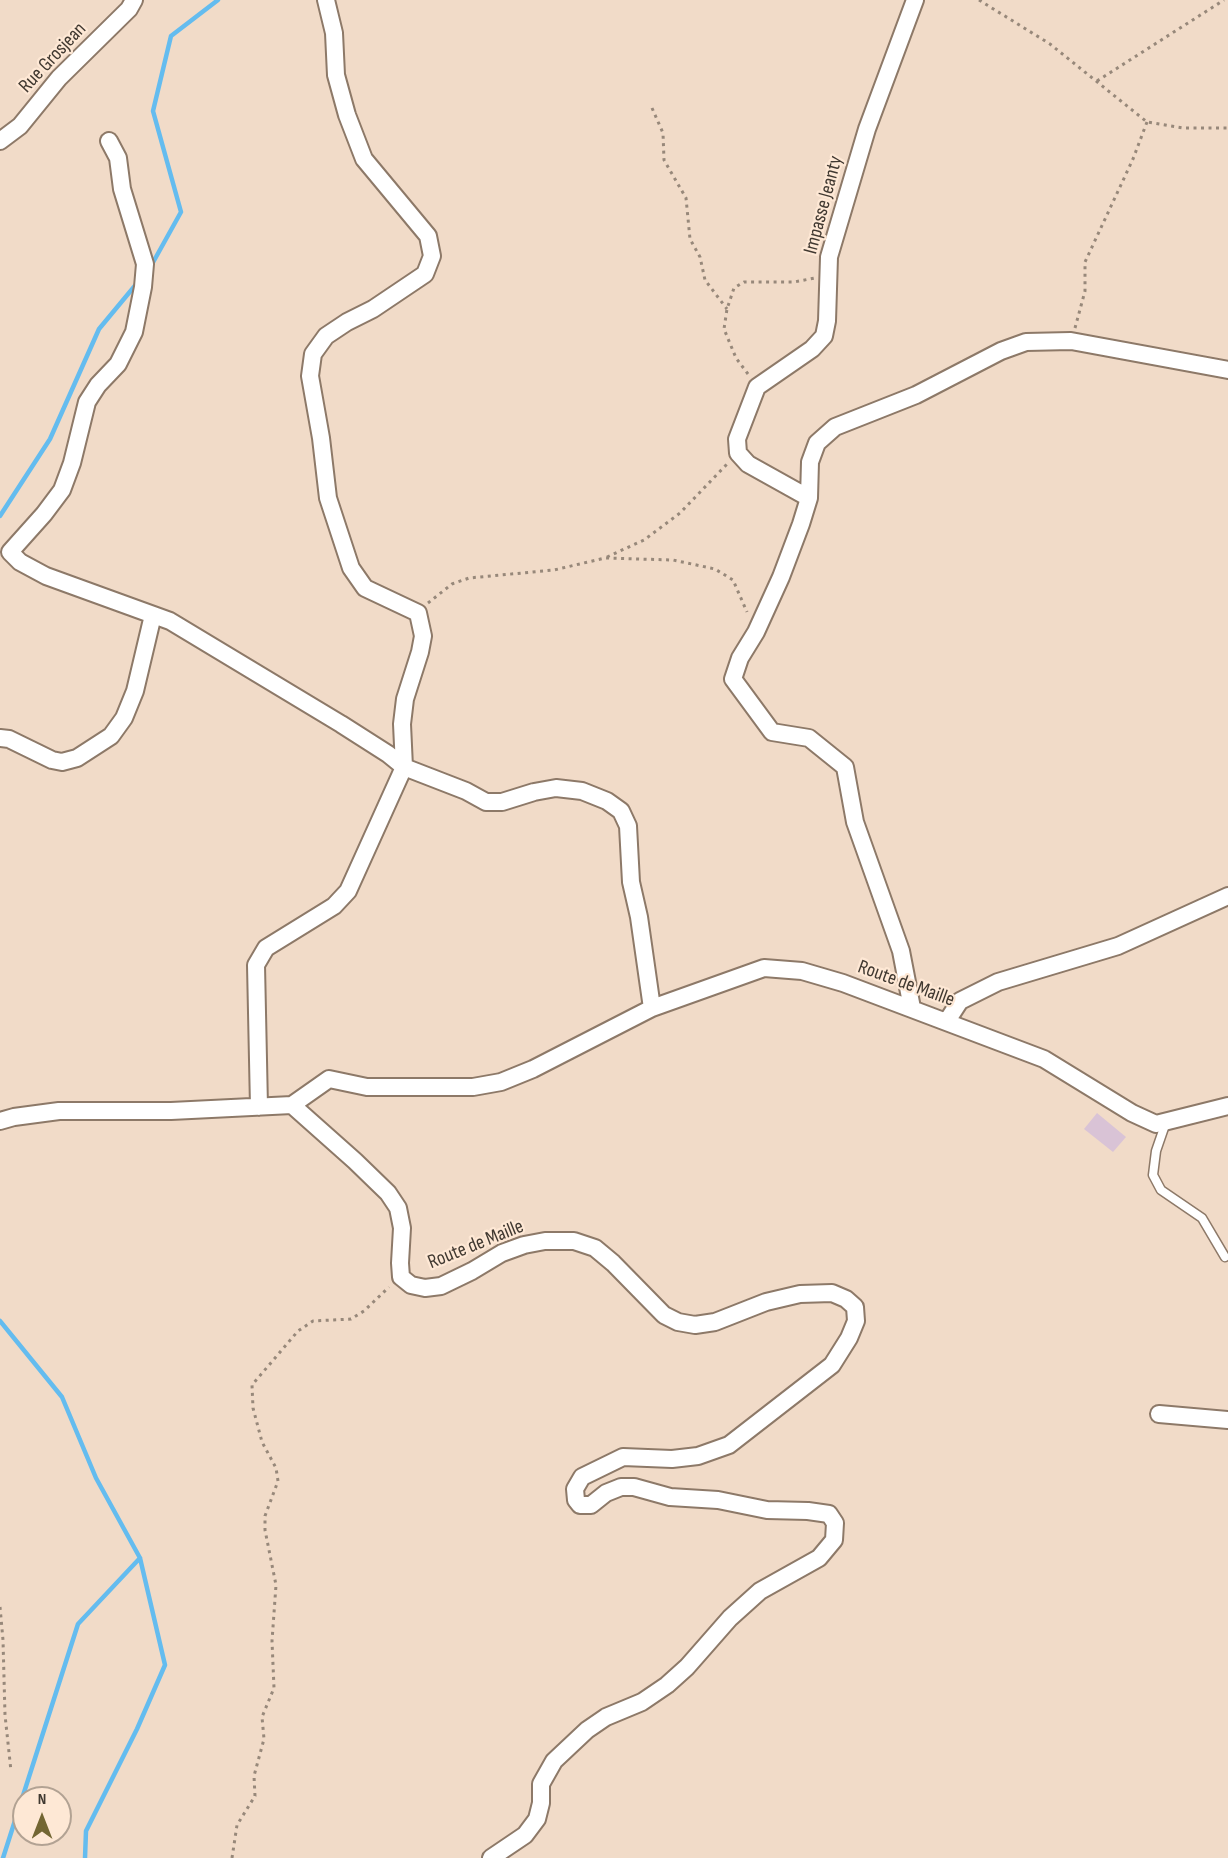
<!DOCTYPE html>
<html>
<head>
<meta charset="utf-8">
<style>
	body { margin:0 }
	#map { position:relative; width:1228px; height:1858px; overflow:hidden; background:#f1dbc8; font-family:"Sofia Sans Condensed",sans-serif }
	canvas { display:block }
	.north { position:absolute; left:12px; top:1786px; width:60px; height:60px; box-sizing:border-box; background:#fee8d5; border:2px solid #b2a293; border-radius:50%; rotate:0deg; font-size:16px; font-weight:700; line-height:24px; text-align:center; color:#413931 }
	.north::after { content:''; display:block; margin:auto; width:21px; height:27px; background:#736633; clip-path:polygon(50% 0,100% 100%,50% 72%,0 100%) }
</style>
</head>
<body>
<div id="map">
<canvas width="1228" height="1858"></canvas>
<div class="north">N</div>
</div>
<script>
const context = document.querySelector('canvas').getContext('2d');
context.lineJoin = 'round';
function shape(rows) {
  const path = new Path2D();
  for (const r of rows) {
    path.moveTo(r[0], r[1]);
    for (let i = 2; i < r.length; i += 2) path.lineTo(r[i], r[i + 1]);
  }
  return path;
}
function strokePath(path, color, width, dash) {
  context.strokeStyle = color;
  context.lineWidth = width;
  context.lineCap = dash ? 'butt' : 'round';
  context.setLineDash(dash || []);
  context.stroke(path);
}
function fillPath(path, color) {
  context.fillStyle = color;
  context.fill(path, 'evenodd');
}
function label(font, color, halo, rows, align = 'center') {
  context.font = font + ' "Sofia Sans Condensed",sans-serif';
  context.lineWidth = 4.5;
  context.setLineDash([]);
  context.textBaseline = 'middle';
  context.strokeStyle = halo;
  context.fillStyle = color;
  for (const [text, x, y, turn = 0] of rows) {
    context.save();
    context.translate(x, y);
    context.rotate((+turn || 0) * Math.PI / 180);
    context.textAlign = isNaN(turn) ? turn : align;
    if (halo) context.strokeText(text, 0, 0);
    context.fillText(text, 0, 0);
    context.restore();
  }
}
const stream = shape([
	[151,266,181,212,153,111,171,36,218,0],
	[0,516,50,439,99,329,138,282],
	[0,1321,62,1397,96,1478,140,1558,165,1665,137,1729,86,1831,85,1858],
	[3,1858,78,1624,140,1558]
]);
const building = shape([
	[1097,1113,1126,1137,1113,1152,1084,1129]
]);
const path = shape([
	[979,0,1050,44,1147,122,1183,128,1228,128],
	[1097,81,1224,0],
	[652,108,663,133,664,160,686,198,690,239,700,257,705,280,727,309],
	[1075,328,1085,291,1085,262,1133,159,1147,122],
	[748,374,736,358,724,329,727,309,734,288,744,282,794,282,815,278],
	[607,557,644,540,680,513,729,462],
	[428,603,452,584,469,578,554,570,605,558,673,560,715,569,733,580,747,612],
	[0,1607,3,1640,5,1715,11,1771],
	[232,1858,237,1825,255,1796,254,1776,264,1739,262,1717,274,1688,272,1641,276,1585,265,1530,265,1516,278,1481,276,1468,262,1442,253,1408,252,1385,298,1331,313,1321,351,1319,364,1311,389,1287]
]);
const lane = shape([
	[1166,1122,1156,1151,1153,1175,1161,1190,1202,1218,1225,1257]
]);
const street = shape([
	[0,141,20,126,59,78,129,9,134,0],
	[109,141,118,158,122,189,145,264,143,287,134,332,118,364,98,385,87,402,72,463,62,490,44,514,10,552,20,562,46,576,170,621,341,724,388,754,404,767,466,791,486,802,502,802,534,792,556,788,582,791,607,801,621,811,628,826,631,882,639,917,652,1008],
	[809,498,748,464,738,453,737,439,757,387,812,349,824,336,827,321,829,257,867,129,915,0],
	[0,738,9,739,52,760,62,762,77,758,111,736,124,718,135,691,153,615],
	[912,1008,901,951,855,822,845,767,809,738,772,732,733,679,740,658,756,632,781,577,801,524,809,498,810,462,817,443,835,427,916,395,1001,351,1026,342,1071,341,1228,370],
	[947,1021,960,1001,998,982,1118,946,1228,896],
	[292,1105,355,1161,388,1193,398,1208,402,1228,400,1263,401,1277,411,1285,425,1288,441,1286,472,1271,502,1253,524,1245,545,1241,574,1241,595,1248,613,1263,664,1315,678,1322,695,1325,715,1322,766,1302,800,1294,832,1293,846,1299,855,1307,856,1321,849,1338,832,1365,729,1445,698,1456,672,1459,623,1457,582,1477,575,1489,576,1500,580,1505,591,1505,606,1493,621,1487,634,1487,670,1497,718,1500,767,1510,808,1511,829,1514,835,1523,834,1540,819,1558,760,1591,730,1618,687,1667,667,1685,642,1702,606,1717,587,1730,554,1761,541,1784,541,1803,537,1819,525,1835,491,1858],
	[292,1105,329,1079,367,1087,473,1087,501,1082,533,1069,652,1008,764,968,802,971,843,983,1044,1059,1132,1113,1156,1124,1228,1106],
	[259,1107,256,965,266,948,334,906,348,891,404,767,402,724,405,699,420,652,423,636,418,613,365,588,351,568,328,498,321,438,310,376,313,354,326,336,347,322,373,309,425,274,432,256,428,236,364,159,347,115,336,75,334,33,326,0],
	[0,1121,14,1117,59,1111,171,1111,292,1105],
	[1159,1414,1228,1420]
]);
const streetNames = [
	["Rue Grosjean",53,58,-47],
	["Impasse Jeanty",824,205,-75],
	["Route de Maille",906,984,20],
	["Route de Maille",476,1245,-22]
];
strokePath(stream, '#64bcef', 4.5);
fillPath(building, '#d9c3d6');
strokePath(lane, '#8d7968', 11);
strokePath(street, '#8d7968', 20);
strokePath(path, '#97887a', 3, [3, 4.5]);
strokePath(lane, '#fff', 8);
strokePath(street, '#fff', 16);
label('20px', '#413931', '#fee8d5', streetNames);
</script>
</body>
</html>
